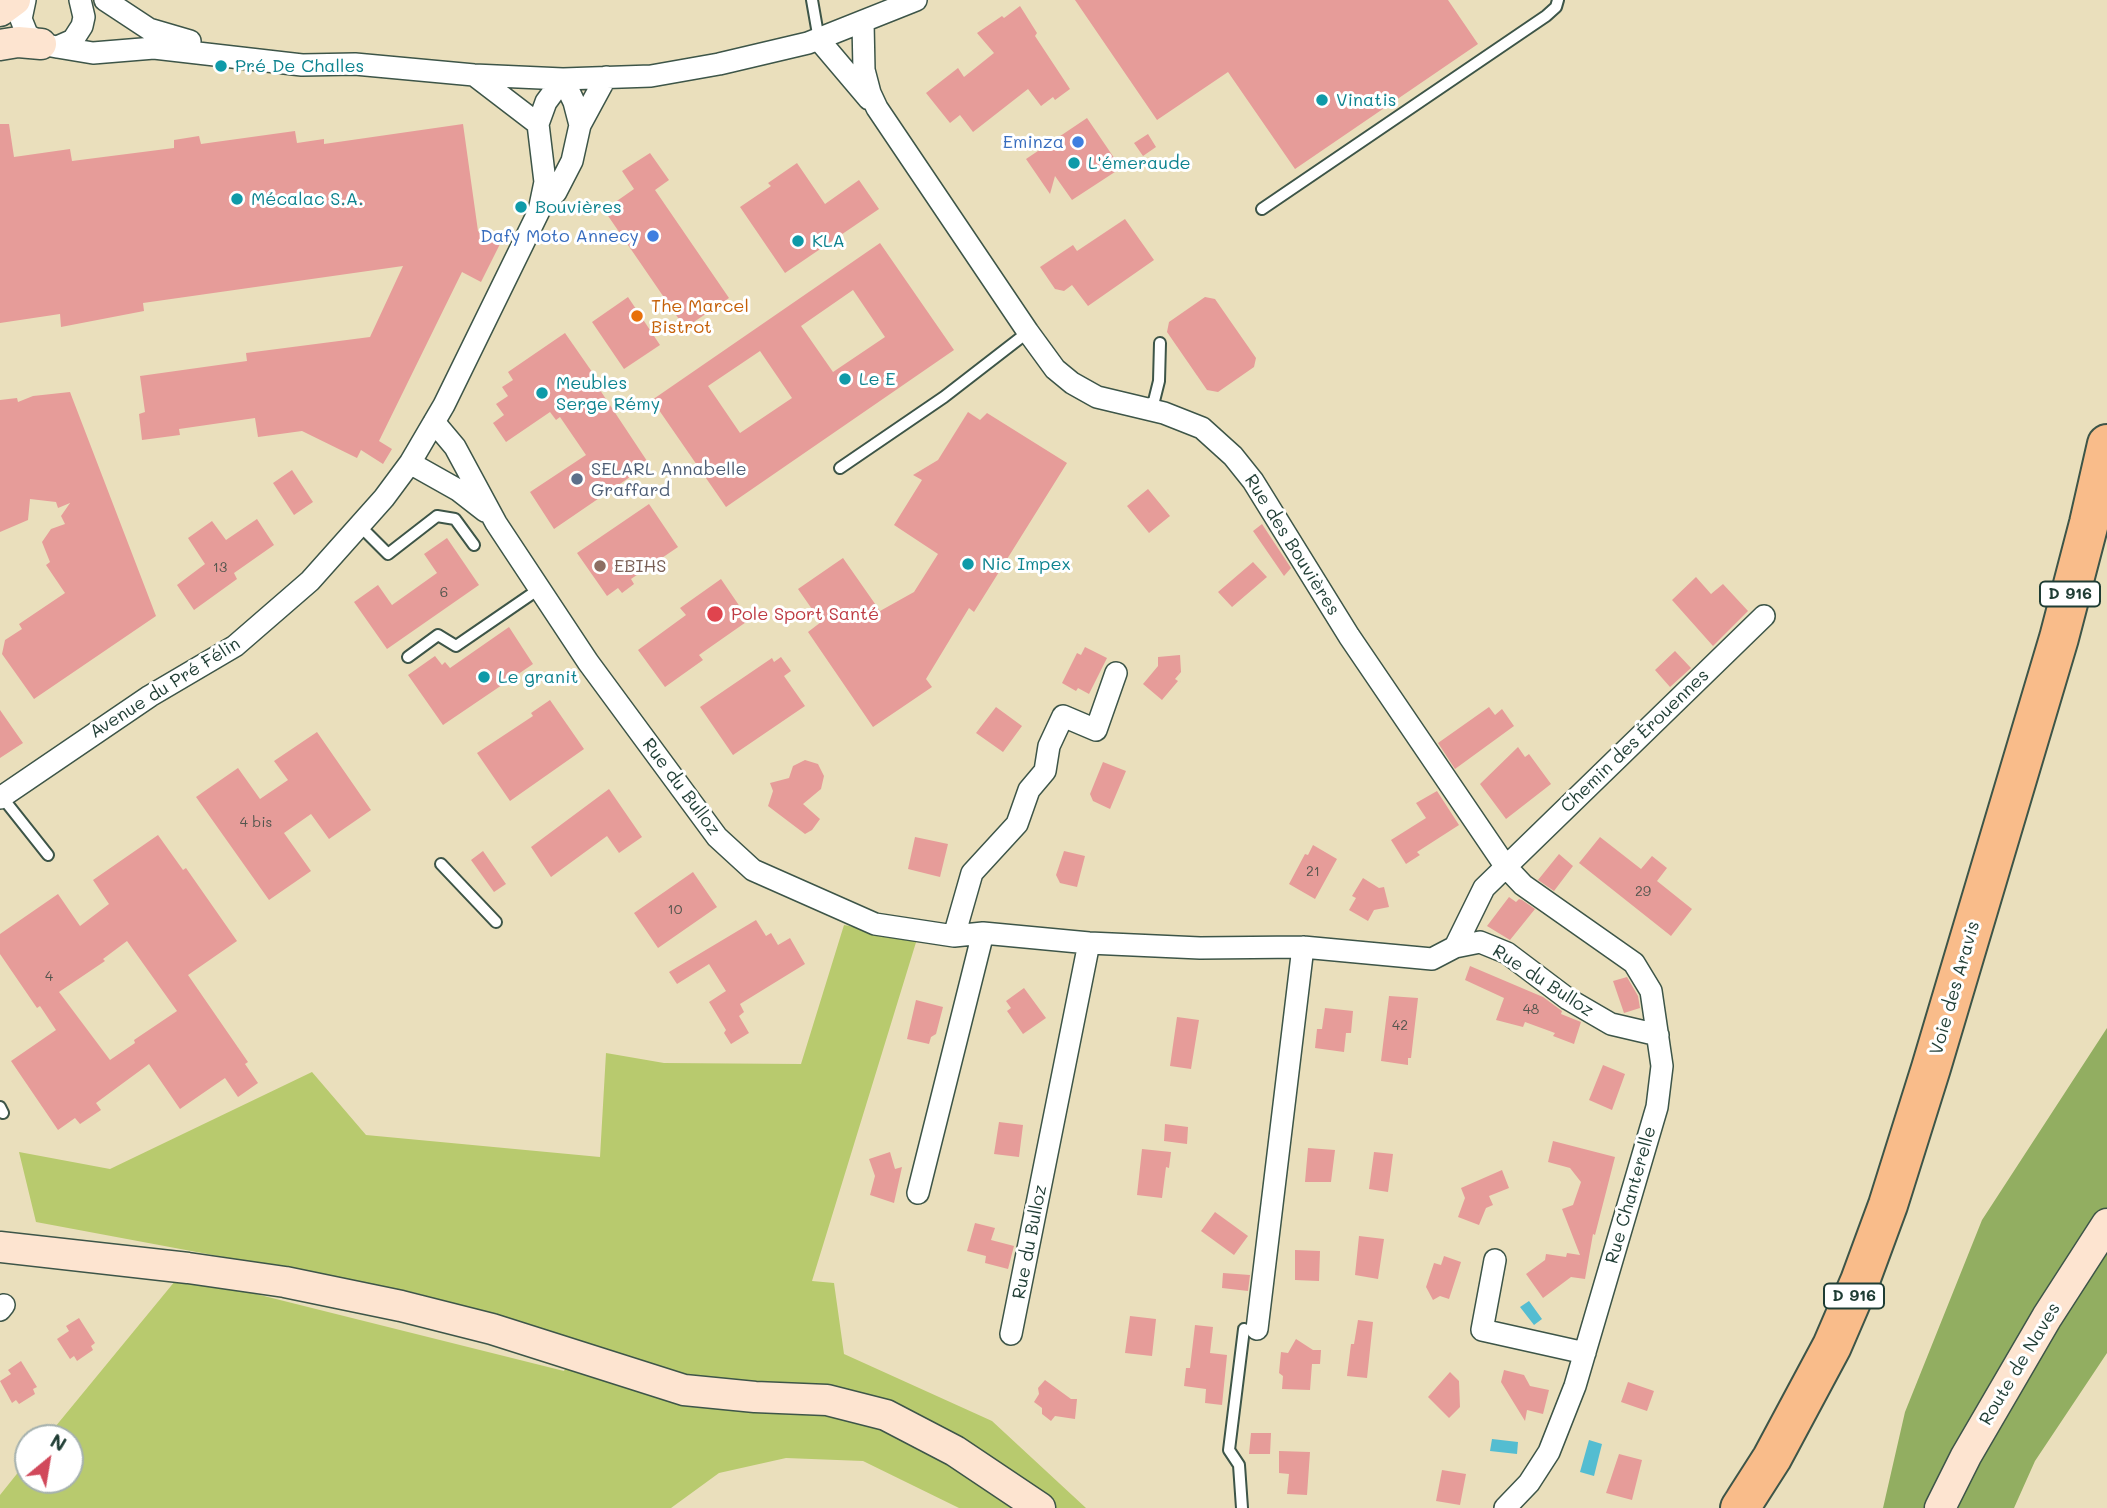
<!DOCTYPE html>
<html>
<head>
<meta charset="utf-8">
<style>
	body { margin:0 }
	#map { position:relative; width:2107px; height:1508px; overflow:hidden; background:#eadfbc; font-family:Mali,sans-serif }
	canvas { display:block }
	.north { position:absolute; left:14px; top:1424px; width:70px; height:70px; box-sizing:border-box; background:#fff; border:2px solid #a5b1ae; border-radius:50%; rotate:30deg; font-size:19px; font-weight:700; line-height:28px; text-align:center; color:#1f3d34 }
	.north::after { content:''; display:block; margin:auto; width:24px; height:32px; background:#d1495b; clip-path:polygon(50% 0,100% 100%,50% 72%,0 100%) }
</style>
</head>
<body>
<div id="map">
<canvas width="2107" height="1508"></canvas>
<div class="north">N</div>
</div>
<script>
const context = document.querySelector('canvas').getContext('2d');
context.lineJoin = 'round';
function fillPath(path, color) {
  context.fillStyle = color;
  context.fill(path, 'evenodd');
}
function shape(rows) {
  const path = new Path2D();
  for (const r of rows) {
    path.moveTo(r[0], r[1]);
    for (let i = 2; i < r.length; i += 2) path.lineTo(r[i], r[i + 1]);
  }
  return path;
}
function strokePath(path, color, width, dash) {
  context.strokeStyle = color;
  context.lineWidth = width;
  context.lineCap = dash ? 'butt' : 'round';
  context.setLineDash(dash || []);
  context.stroke(path);
}
function label(font, color, halo, rows, align = 'center') {
  context.font = font + ' Mali,sans-serif';
  context.lineWidth = 6;
  context.setLineDash([]);
  context.textBaseline = 'middle';
  context.strokeStyle = halo;
  context.fillStyle = color;
  for (const [text, x, y, turn = 0] of rows) {
    context.save();
    context.translate(x, y);
    context.rotate((+turn || 0) * Math.PI / 180);
    context.textAlign = isNaN(turn) ? turn : align;
    if (halo) context.strokeText(text, 0, 0);
    context.fillText(text, 0, 0);
    context.restore();
  }
}
const green = shape([
	[844,925,917,939,812,1281,834,1283,844,1354,992,1421,1086,1508,959,1508,863,1461,786,1458,719,1473,671,1508,0,1508,0,1495,28,1460,28,1480,70,1480,70,1438,46,1438,180,1275,564,1371,578,1343,416,1293,36,1222,19,1152,110,1169,312,1072,366,1135,600,1157,606,1053,664,1063,801,1064]
]);
const forest = shape([
	[2107,1028,2107,1353,2035,1461,2014,1508,1883,1508,1905,1412,1982,1220]
]);
const water = shape([
	[1529,1301,1542,1319,1534,1325,1520,1307],
	[1492,1439,1518,1442,1517,1454,1490,1451],
	[1589,1440,1602,1444,1594,1476,1580,1472]
]);
const building = shape([
	[1075,0,1448,0,1478,44,1295,169,1228,72,1157,120],
	[1020,6,1037,33,1035,36,1070,89,1055,100,1053,97,1041,106,1028,89,973,132,960,115,950,123,926,93,958,68,964,77,994,53,977,33,1002,16,1004,18],
	[1087,118,1121,168,1072,200,1055,176,1050,194,1026,159],
	[0,124,9,124,14,157,70,149,72,161,174,148,174,140,199,136,201,144,295,131,297,143,324,139,324,144,463,124,478,231,501,242,481,282,462,272,379,441,392,449,383,464,361,450,357,458,302,431,258,437,255,418,179,429,180,435,142,440,139,414,145,412,140,376,247,361,246,353,370,337,403,266,143,303,144,311,61,327,60,314,0,323],
	[1148,134,1156,147,1143,156,1134,143],
	[650,153,669,180,655,190,729,298,685,328,604,210,634,189,622,171],
	[797,163,825,204,859,180,879,209,785,273,740,207,771,186,768,183],
	[1125,219,1154,260,1088,306,1072,285,1064,291,1055,289,1040,267,1073,245,1077,251],
	[880,243,954,350,726,507,652,400],
	[853,290,885,337,833,372,801,326],
	[760,351,792,398,740,433,708,386],
	[628,297,660,345,624,369,592,322],
	[1205,297,1215,299,1256,358,1254,367,1218,392,1207,390,1167,332,1169,322],
	[565,333,597,379,596,384,649,464,554,529,530,492,586,455,560,417,556,420,550,412,506,442,493,423,504,415,496,404,508,396,502,387,513,380,508,372],
	[70,392,156,616,34,699,2,654,5,640,22,629,19,624,65,593,46,565,50,562,42,542,51,529,65,524,61,516,70,503,58,508,56,502,30,499,28,520,0,532,0,400,17,398,18,402,33,396],
	[968,412,980,420,987,413,1067,463,974,612,969,608,926,679,932,687,873,727,808,632,821,622,798,589,843,558,880,611,914,592,938,554,894,525,922,480,913,475,938,460],
	[292,470,313,502,294,515,273,483],
	[1148,489,1170,516,1149,533,1127,506],
	[649,504,678,547,631,579,634,584,622,593,618,588,607,596,577,553],
	[257,519,274,545,234,573,237,579,194,610,177,585,205,564,188,538,212,521,226,540],
	[1262,524,1291,568,1284,576,1253,531],
	[447,538,479,585,387,649,354,602,378,585,392,605,437,573,424,554],
	[1253,562,1267,577,1232,607,1218,592],
	[1696,577,1711,594,1723,584,1748,611,1713,646,1672,600],
	[721,579,749,620,699,655,703,660,665,687,638,650,686,615,680,608],
	[509,627,533,664,443,725,408,675,435,656,442,665,445,662,450,668],
	[1085,647,1107,658,1089,694,1078,688,1076,691,1062,683,1077,653,1081,655],
	[1675,651,1691,668,1670,687,1655,670],
	[1180,655,1181,672,1175,679,1178,681,1162,700,1143,684,1158,666,1158,657],
	[781,657,791,671,784,676,805,706,733,755,700,707,772,658,774,662],
	[550,700,584,749,510,801,477,753,533,716,531,713],
	[996,707,1022,726,1003,752,976,733],
	[1489,707,1495,715,1502,709,1514,726,1455,769,1438,743],
	[0,710,23,743,0,758],
	[317,732,371,810,329,839,311,814,284,833,311,871,269,900,196,797,238,768,260,799,288,780,274,761],
	[1518,747,1525,757,1529,754,1551,784,1506,819,1480,784],
	[805,760,818,764,824,776,821,789,803,804,820,819,812,830,805,834,768,806,773,791,770,783,789,778,793,766],
	[1103,762,1126,771,1110,809,1093,801,1090,794],
	[609,789,642,837,619,853,607,836,551,877,531,847],
	[1437,791,1459,825,1417,852,1420,855,1406,864,1391,840,1426,818,1416,803],
	[158,835,183,870,186,868,237,941,188,975,248,1062,245,1064,258,1083,238,1097,225,1078,180,1109,149,1064,96,1103,101,1110,80,1124,75,1118,58,1130,11,1061,56,1030,40,1006,37,1008,0,954,0,934,58,894,80,926,109,904,93,880],
	[127,941,177,1011,134,1040,135,1043,110,1060,59,992,105,961,103,959],
	[915,837,948,844,940,877,908,869],
	[1600,837,1641,869,1652,856,1667,868,1657,881,1692,909,1671,936,1579,863],
	[1313,845,1337,859,1315,899,1289,884,1305,854,1308,855],
	[483,851,506,884,494,892,471,860],
	[1064,851,1085,856,1077,887,1060,883,1056,875],
	[1559,854,1573,866,1554,891,1538,880],
	[693,872,717,907,658,948,634,913],
	[1363,878,1379,888,1384,887,1389,907,1374,910,1368,921,1349,910,1356,898,1352,896],
	[1509,897,1516,902,1519,899,1522,900,1535,909,1510,940,1487,926],
	[756,920,766,936,771,933,778,945,790,938,805,964,740,1004,744,1012,739,1016,749,1033,731,1044,724,1033,726,1030,709,1002,726,991,709,964,677,984,669,972],
	[1470,966,1543,997,1562,1011,1561,1014,1581,1022,1574,1044,1553,1036,1555,1033,1525,1022,1523,1027,1496,1020,1504,998,1465,980],
	[1627,977,1638,996,1640,1008,1624,1013,1613,981],
	[1024,988,1046,1018,1023,1034,1007,1011,1011,1008,1006,1001],
	[1389,996,1418,998,1411,1058,1408,1058,1408,1065,1381,1061],
	[916,1000,943,1007,936,1034,931,1037,929,1044,907,1039],
	[1325,1008,1353,1011,1351,1033,1346,1033,1344,1052,1315,1048,1317,1029,1322,1029],
	[1177,1017,1199,1020,1191,1069,1170,1066],
	[1603,1065,1625,1074,1612,1110,1589,1100],
	[999,1122,1023,1125,1019,1157,994,1154],
	[1165,1124,1188,1127,1187,1144,1164,1141],
	[1553,1141,1615,1157,1595,1235,1593,1234,1585,1279,1571,1277,1543,1298,1526,1274,1545,1260,1546,1254,1566,1257,1567,1253,1580,1255,1562,1209,1573,1205,1581,1182,1570,1168,1548,1162],
	[1308,1148,1335,1150,1331,1182,1305,1182],
	[1142,1149,1171,1152,1169,1168,1166,1167,1162,1198,1137,1195],
	[890,1152,895,1169,902,1167,894,1203,870,1195,875,1176,869,1159],
	[1374,1152,1393,1154,1388,1192,1369,1189],
	[1502,1170,1509,1188,1489,1196,1493,1205,1486,1208,1479,1225,1458,1217,1465,1198,1461,1188],
	[1215,1212,1248,1236,1234,1255,1201,1231],
	[975,1223,995,1228,991,1240,1014,1246,1008,1269,985,1263,986,1256,967,1251],
	[1359,1236,1384,1239,1378,1279,1355,1275],
	[1295,1250,1320,1251,1319,1281,1295,1280],
	[1444,1256,1461,1262,1449,1299,1440,1296,1433,1300,1426,1287,1434,1263,1441,1265],
	[1223,1273,1250,1275,1248,1291,1222,1288],
	[1130,1316,1156,1319,1152,1356,1125,1353],
	[79,1318,95,1343,91,1346,93,1350,77,1361,74,1356,70,1359,57,1339,69,1331,66,1326],
	[1358,1320,1373,1322,1367,1378,1347,1376,1351,1344,1354,1344],
	[1195,1325,1213,1327,1210,1353,1227,1355,1222,1405,1205,1403,1206,1389,1184,1386,1186,1368,1190,1368],
	[1296,1339,1313,1350,1321,1350,1320,1364,1312,1364,1310,1390,1282,1389,1283,1376,1279,1373,1281,1352,1288,1353],
	[21,1361,37,1387,33,1389,35,1394,19,1404,16,1400,12,1403,0,1381,11,1374,8,1370],
	[1504,1370,1524,1375,1530,1386,1549,1390,1543,1414,1527,1410,1525,1421,1501,1382],
	[1450,1372,1459,1381,1460,1407,1449,1418,1428,1397],
	[1045,1380,1071,1399,1077,1399,1075,1419,1055,1416,1051,1421,1042,1414,1042,1408,1034,1402,1039,1394,1038,1388],
	[1628,1382,1654,1391,1647,1411,1621,1402],
	[1251,1433,1271,1433,1270,1454,1249,1454],
	[1279,1451,1310,1452,1307,1495,1287,1494,1289,1474,1279,1473],
	[1619,1454,1642,1460,1632,1500,1606,1493],
	[1442,1470,1466,1474,1460,1505,1436,1501]
]);
const lane = shape([
	[812,0,819,40],
	[1262,209,1546,16,1556,7,1558,0],
	[1145,407,1154,401,1159,381,1160,343],
	[840,468,944,397,1028,332],
	[360,526,388,554,437,516,455,519,474,545],
	[408,657,438,635,456,646,539,589],
	[2,797,48,855],
	[441,864,496,922],
	[0,1107,3,1113],
	[1242,1508,1239,1465,1229,1450,1244,1329]
]);
const street = shape([
	[25,0,21,19,27,34,41,44,57,47,73,40,82,26,84,17,80,0],
	[105,0,149,29,190,41],
	[863,22,864,70,870,93,877,108,1028,332,1055,369,1072,383,1097,397,1164,413,1202,428,1233,456,1253,481,1349,636,1506,867,1523,885,1634,963,1651,991,1662,1066,1657,1107,1575,1386,1549,1452,1529,1483,1505,1508],
	[819,40,869,99],
	[57,47,93,53,154,48,302,65,355,64,474,75,563,79,651,76,719,64,808,43,916,0],
	[474,75,538,124],
	[563,79,574,102,580,125],
	[540,209,556,192,572,161,580,125,606,77],
	[434,422,455,447,496,523,588,662,717,837,753,870,875,924,954,936,983,933,1089,943,1200,948,1303,947,1432,959,1455,947,1480,942,1507,953,1568,999,1611,1024,1658,1035],
	[410,463,458,490,485,511],
	[0,798,150,696,235,646,310,581,384,498,410,463,444,405,539,211,545,182,538,124,546,102,563,79],
	[954,936,972,873,1017,824,1029,790,1045,771,1049,746,1063,716,1096,730,1116,673],
	[1455,947,1484,888,1764,616],
	[918,1193,983,933],
	[1495,1260,1482,1330,1585,1353],
	[0,1310,4,1305],
	[1257,1329,1303,947],
	[1011,1334,1089,943]
]);
const secondary = shape([
	[0,11,15,0],
	[0,45,18,42,41,44],
	[0,1247,188,1268,285,1282,401,1306,492,1329,684,1390,755,1397,827,1400,886,1415,955,1451,1040,1508],
	[1940,1508,1966,1456,2047,1317,2107,1224]
]);
const highway = shape([
	[1740,1508,1772,1458,1832,1346,1860,1281,1888,1205,1931,1068,2059,638,2089,523,2107,444]
]);
const markers = [
	[221,66,7,"#0f9aa8"],
	[1322,100,7,"#0f9aa8"],
	[1078,142,7,"#3f7fe0"],
	[1074,163,7,"#0f9aa8"],
	[237,199,7,"#0f9aa8"],
	[521,207,7,"#0f9aa8"],
	[653,236,7,"#3f7fe0"],
	[798,241,7,"#0f9aa8"],
	[637,316,7,"#e8710a"],
	[845,379,7,"#0f9aa8"],
	[542,393,7,"#0f9aa8"],
	[577,479,7,"#5c6f8a"],
	[968,564,7,"#0f9aa8"],
	[600,566,7,"#8d6e63"],
	[715,614,9,"#e0444e"],
	[484,677,7,"#0f9aa8"]
];
const numberNames = [
	["13",220,568],
	["6",444,593],
	["4 bis",256,823],
	["21",1313,872],
	["29",1643,892],
	["10",675,910],
	["4",49,977],
	["48",1531,1010],
	["42",1400,1026]
];
const shields = [
	[2070,594,60],
	[1854,1296,60]
];
const shieldNames = [
	["D 916",2070,594],
	["D 916",1854,1296]
];
const cultureNames = [
	["Pré De Challes",235,66],
	["Vinatis",1336,100],
	["L'émeraude",1088,163],
	["Mécalac S.A.",251,199],
	["Bouvières",535,207],
	["KLA",812,241],
	["Le E",859,379],
	["Meubles",556,383],
	["Serge Rémy",556,404],
	["Nic Impex",982,564],
	["Le granit",498,677]
];
const shopNames = [
	["Eminza",1064,142],
	["Dafy Moto Annecy",639,236]
];
const foodNames = [
	["The Marcel",651,306],
	["Bistrot",651,327]
];
const serviceNames = [
	["SELARL Annabelle",591,469],
	["Graffard",591,490]
];
const streetNames = [
	["Rue des Bouvières",1292,545,58],
	["Avenue du Pré Félin",165,688,-32],
	["Chemin des Érouennes",1635,741,-44],
	["Rue du Bulloz",681,787,53],
	["Rue du Bulloz",1543,981,33],
	["Voie des Aravis",1955,988,-74],
	["Rue Chanterelle",1631,1195,-74],
	["Rue du Bulloz",1030,1242,-79],
	["Route de Naves",2020,1364,-59]
];
const educationNames = [
	["EBIHS",614,566]
];
const healthNames = [
	["Pole Sport Santé",731,614]
];
fillPath(green, '#b8ca6e');
fillPath(forest, '#92ae61');
fillPath(water, '#54bdd1');
fillPath(building, '#e69c99');
strokePath(lane, '#3d5548', 14);
strokePath(street, '#3d5548', 24);
strokePath(secondary, '#3d5548', 33);
strokePath(highway, '#3d5548', 42);
strokePath(lane, '#fff', 10);
strokePath(street, '#fff', 21);
strokePath(secondary, '#fde4d0', 30);
strokePath(highway, '#f9bc8a', 38);
for (const [x, y, r, color] of markers) {
  const dot = new Path2D();
  dot.arc(x, y, r, 0, 2 * Math.PI);
  context.fillStyle = color;
  context.fill(dot);
  strokePath(dot, '#fff', 2.5);
}
label('14px', '#51554d', null, numberNames);
for (const [x, y, w] of shields) {
  const box = new Path2D();
  box.roundRect(x - w / 2, y - 12.5, w, 25, 5);
  context.fillStyle = '#fff';
  context.fill(box);
  strokePath(box, '#1f3d34', 2);
}
label('bold 16px', '#1f3d34', null, shieldNames);
label('18px', '#0d838f', '#fff', cultureNames, 'left');
label('18px', '#366cbe', '#fff', shopNames, 'right');
label('18px', '#c56008', '#fff', foodNames, 'left');
label('18px', '#4e5e75', '#fff', serviceNames, 'left');
label('18px', '#1f3d34', '#fff', streetNames);
label('18px', '#785e54', '#fff', educationNames, 'left');
label('18px', '#be3a42', '#fff', healthNames, 'left');
</script>
</body>
</html>
